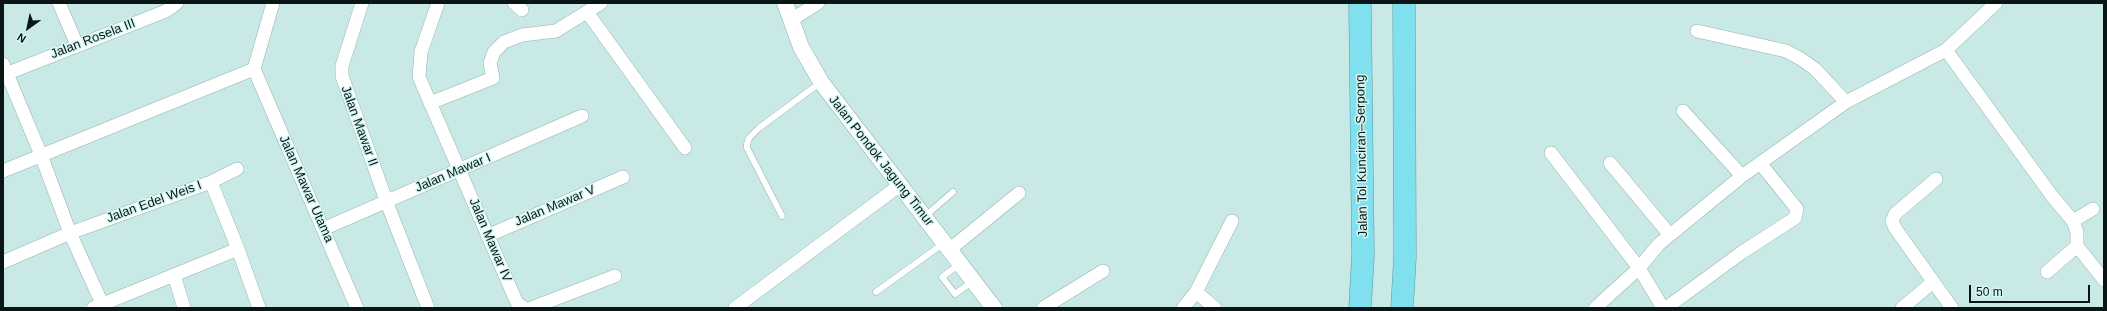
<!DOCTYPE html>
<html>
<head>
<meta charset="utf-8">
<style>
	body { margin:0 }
	#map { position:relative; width:2107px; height:311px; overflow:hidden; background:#c8e9e6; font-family:Helvetica,sans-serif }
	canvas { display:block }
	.frame { position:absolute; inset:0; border:4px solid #0a1615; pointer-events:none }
	.north { position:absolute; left:8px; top:8px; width:40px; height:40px; -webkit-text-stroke:3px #d5f7f3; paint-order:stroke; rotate:213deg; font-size:11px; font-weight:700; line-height:16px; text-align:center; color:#0a1615 }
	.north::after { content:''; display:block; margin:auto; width:14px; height:18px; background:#0a1615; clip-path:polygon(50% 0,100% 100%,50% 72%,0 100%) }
	.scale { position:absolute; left:1969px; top:285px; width:121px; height:18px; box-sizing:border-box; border:2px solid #0a1615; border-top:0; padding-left:5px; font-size:12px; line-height:14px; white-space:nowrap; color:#0a1615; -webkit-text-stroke:3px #d5f7f3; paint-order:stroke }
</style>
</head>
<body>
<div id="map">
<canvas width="2107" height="311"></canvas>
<div class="frame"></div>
<div class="north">N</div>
<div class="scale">50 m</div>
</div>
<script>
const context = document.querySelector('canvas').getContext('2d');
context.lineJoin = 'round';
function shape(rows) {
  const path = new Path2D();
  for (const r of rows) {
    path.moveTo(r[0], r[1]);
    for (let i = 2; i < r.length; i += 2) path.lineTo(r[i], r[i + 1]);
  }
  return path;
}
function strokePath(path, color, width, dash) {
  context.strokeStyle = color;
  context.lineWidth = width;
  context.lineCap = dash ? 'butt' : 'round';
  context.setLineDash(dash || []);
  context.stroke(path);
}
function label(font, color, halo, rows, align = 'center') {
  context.font = font + ' Helvetica,sans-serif';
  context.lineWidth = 3;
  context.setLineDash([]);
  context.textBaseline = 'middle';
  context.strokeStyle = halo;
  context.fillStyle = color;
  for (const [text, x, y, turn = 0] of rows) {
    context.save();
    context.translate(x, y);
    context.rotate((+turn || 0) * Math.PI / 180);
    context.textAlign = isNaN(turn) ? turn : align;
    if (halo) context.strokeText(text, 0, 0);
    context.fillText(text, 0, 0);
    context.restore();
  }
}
const service = shape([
	[782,216,747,148,747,144,749,138,759,128,821,82],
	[924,217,953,192],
	[960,264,942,277,955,294,973,281],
	[876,292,944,243]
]);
const minor = shape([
	[59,3,77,45],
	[362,3,342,66,342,76,387,203,428,308],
	[438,3,421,52,419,77,517,303,524,308],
	[514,3,522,10],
	[587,12,685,148],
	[791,20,818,3],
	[1697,31,1786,51,1801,59,1815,69,1846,102],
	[1946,50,1996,3],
	[3,64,41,155,70,233,104,308],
	[254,69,357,308],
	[254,69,273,3],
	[3,75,166,11,177,3],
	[430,103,493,78,490,63,494,52,504,42,522,35,556,31,601,3],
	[1683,111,1742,176],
	[1551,153,1639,268,1663,308],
	[1610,163,1670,235],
	[3,171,254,69],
	[1936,179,1895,214,1892,221,1895,228,1952,308],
	[211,182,238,249,259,308],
	[2073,221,2093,209],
	[323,229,582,116],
	[487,236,623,177],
	[2077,246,2104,280],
	[949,250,1019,193],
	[3,262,70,233,211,182,237,169],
	[174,275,184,308],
	[1196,292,1215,308],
	[93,308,238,249],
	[531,308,615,276],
	[735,308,900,185],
	[1043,308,1103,271],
	[1183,308,1196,292,1232,221],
	[1595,308,1639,268,1659,244,1742,176,1846,102,1946,50,2052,196,2073,221,2077,232,2077,246,2047,272],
	[1666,308,1741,253,1795,218,1797,209,1760,163],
	[1902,308,1933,282]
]);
const tertiary = shape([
	[785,3,801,47,821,82,994,308]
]);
const motorway = shape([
	[1360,308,1363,255,1360,3],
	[1402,308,1405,257,1404,3]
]);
const streetNames = [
	["Jalan Rosela III",93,39,-21],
	["Jalan Mawar II",359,126,70],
	["Jalan Tol Kunciran–Serpong",1362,156,-91],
	["Jalan Pondok Jagung Timur",881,161,52],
	["Jalan Mawar I",453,173,-23],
	["Jalan Mawar Utama",306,189,66],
	["Jalan Edel Weis I",154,202,-20],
	["Jalan Mawar V",555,206,-23],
	["Jalan Mawar IV",490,240,67]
];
strokePath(service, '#94b4b1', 7);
strokePath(minor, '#94b4b1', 14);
strokePath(tertiary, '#94b4b1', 17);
strokePath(motorway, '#5799a2', 23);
strokePath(service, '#fff', 6);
strokePath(minor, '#fff', 13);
strokePath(tertiary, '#fff', 16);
strokePath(motorway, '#80e0ee', 22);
label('13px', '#0a1615', '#d5f7f3', streetNames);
</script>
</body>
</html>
